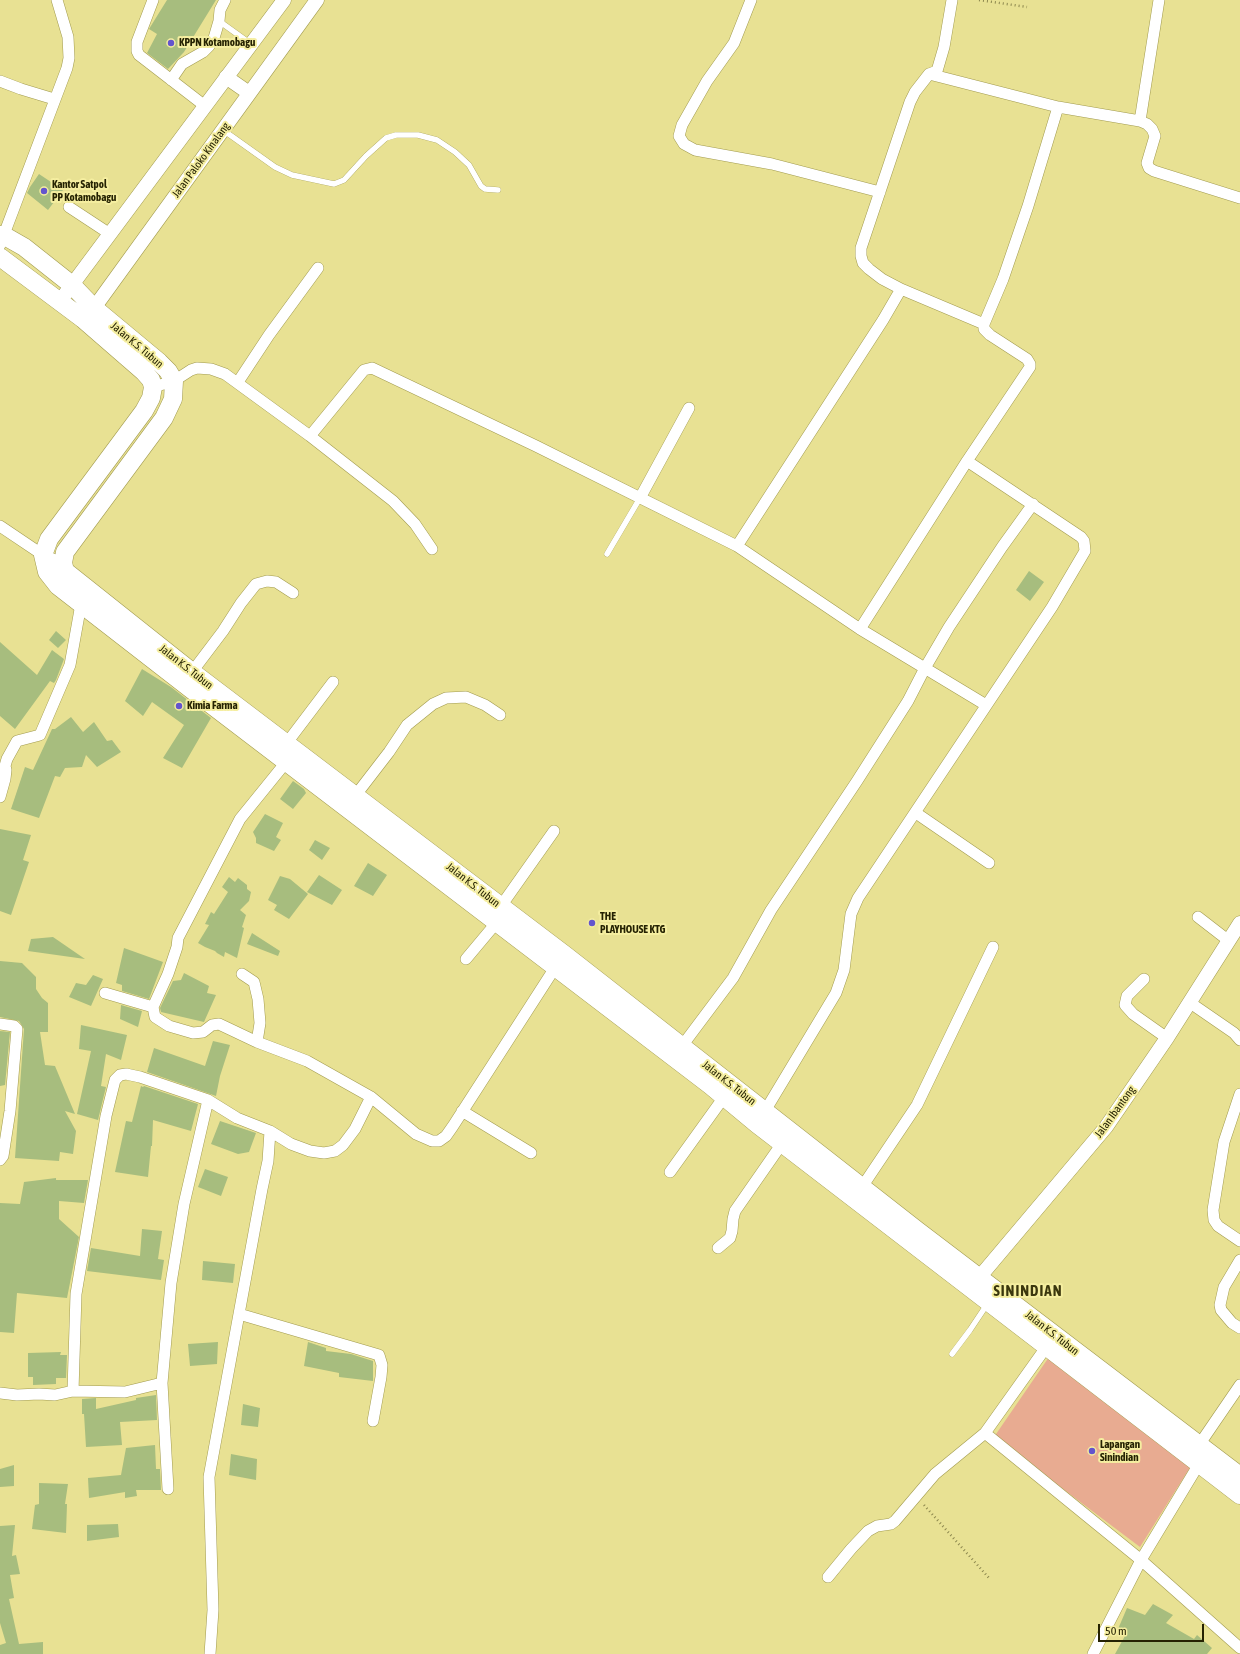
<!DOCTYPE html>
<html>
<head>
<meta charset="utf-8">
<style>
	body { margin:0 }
	#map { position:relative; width:1240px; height:1654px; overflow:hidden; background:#e8e193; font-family:"Asap Condensed",sans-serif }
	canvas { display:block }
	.scale { position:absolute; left:1098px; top:1624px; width:106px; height:18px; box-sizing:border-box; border:2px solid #252202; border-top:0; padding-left:5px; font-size:12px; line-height:14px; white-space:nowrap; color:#252202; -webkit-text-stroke:3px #f5eea0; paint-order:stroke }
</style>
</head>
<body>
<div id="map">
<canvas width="1240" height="1654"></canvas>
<div class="scale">50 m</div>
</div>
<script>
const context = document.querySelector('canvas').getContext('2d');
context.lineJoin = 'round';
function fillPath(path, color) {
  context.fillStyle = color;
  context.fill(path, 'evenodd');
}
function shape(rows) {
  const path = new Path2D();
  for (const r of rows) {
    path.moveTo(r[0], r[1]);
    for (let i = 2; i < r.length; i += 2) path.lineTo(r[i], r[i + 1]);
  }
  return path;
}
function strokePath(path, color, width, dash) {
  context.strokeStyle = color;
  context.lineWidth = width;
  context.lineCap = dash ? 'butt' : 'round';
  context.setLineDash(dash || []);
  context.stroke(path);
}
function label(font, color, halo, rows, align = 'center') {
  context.font = font + ' "Asap Condensed",sans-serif';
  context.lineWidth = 4;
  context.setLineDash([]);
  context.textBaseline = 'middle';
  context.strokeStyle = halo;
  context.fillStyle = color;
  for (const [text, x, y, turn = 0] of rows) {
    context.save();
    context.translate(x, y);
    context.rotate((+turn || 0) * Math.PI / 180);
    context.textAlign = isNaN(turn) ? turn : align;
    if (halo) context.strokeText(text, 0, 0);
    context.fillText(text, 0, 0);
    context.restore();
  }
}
const green = shape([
	[1049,1357,1191,1466,1140,1547,994,1437]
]);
const building = shape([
	[167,0,216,0,184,52,168,69,147,53,157,34,149,29],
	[39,174,63,190,48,210,27,193,30,187],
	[1029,571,1044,582,1030,601,1016,590],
	[56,631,66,640,58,648,49,640],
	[0,642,37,675,52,650,64,659,56,680,54,683,50,681,15,729,0,716],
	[142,669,171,687,211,718,182,768,163,758,184,725,152,702,143,716,125,701],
	[71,717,83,732,94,722,107,741,112,740,121,752,97,767,86,755,82,767,65,768,60,777,55,776,39,818,11,809,25,767,33,770,52,729,55,729],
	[293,781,304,789,306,793,293,809,280,799],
	[265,814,283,823,276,837,281,840,274,851,256,843,256,838,253,832],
	[0,829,31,835,23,860,29,862,11,915,0,911],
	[315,840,330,848,322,860,309,850],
	[368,863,387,875,373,896,354,886],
	[319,875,342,890,332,905,307,892],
	[280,876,290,879,308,894,289,919,274,910,277,905,268,900],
	[229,877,235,882,238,878,247,885,247,889,251,892,249,901,240,910,246,915,242,927,244,928,237,958,225,952,224,957,217,953,215,951,205,947,198,943,209,925,205,924,211,912,214,914,228,892,222,887],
	[252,933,280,951,278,956,247,944],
	[53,937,85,959,28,951,31,939],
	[124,948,163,962,149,999,122,991,122,985,116,983],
	[0,961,22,963,36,977,36,989,42,998,48,1003,48,1032,40,1032,45,1065,55,1066,75,1114,65,1111,76,1131,73,1154,60,1152,59,1161,15,1158,24,1029,19,1021,0,1017],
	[184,973,209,986,207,993,216,995,204,1022,161,1012,160,1008,173,981,181,980],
	[93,975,103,979,91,1006,69,997,76,983,86,985],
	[121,1005,142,1011,138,1027,120,1019],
	[81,1025,127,1035,121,1060,106,1054,101,1086,106,1087,98,1120,77,1114,91,1051,79,1049],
	[0,1031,10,1032,5,1085,0,1086],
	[213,1041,230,1045,220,1076,216,1096,147,1072,154,1048,205,1066],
	[141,1086,143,1087,144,1086,198,1104,191,1131,153,1120,152,1146,151,1146,148,1177,115,1172,126,1121,132,1122],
	[220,1121,256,1133,249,1152,238,1154,211,1144],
	[205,1169,228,1177,221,1196,198,1187],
	[56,1178,56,1180,88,1180,84,1203,59,1201,59,1219,79,1237,67,1298,17,1293,14,1333,0,1332,0,1203,20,1204,24,1182],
	[142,1229,162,1231,158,1259,164,1260,161,1280,87,1271,91,1248,140,1256],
	[203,1261,235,1264,233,1283,202,1280],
	[218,1342,217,1364,190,1366,188,1344],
	[308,1342,326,1348,326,1351,351,1354,373,1361,373,1381,339,1377,339,1373,304,1366],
	[61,1352,60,1355,67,1355,66,1378,56,1378,56,1384,33,1385,33,1377,28,1377,28,1353],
	[156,1395,157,1420,120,1422,122,1445,86,1447,84,1414,82,1414,82,1399,96,1398,96,1409,136,1400,136,1398],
	[243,1404,260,1408,258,1427,241,1425],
	[155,1445,156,1469,160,1469,161,1490,136,1490,137,1496,125,1498,125,1492,89,1498,88,1478,121,1475,126,1448],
	[231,1454,257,1459,256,1480,229,1475],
	[14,1465,14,1486,0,1487,0,1469],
	[39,1483,68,1484,65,1504,67,1504,66,1533,32,1529,35,1505,39,1504],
	[118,1524,119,1537,87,1541,87,1525],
	[15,1525,12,1556,16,1555,20,1574,10,1575,14,1598,9,1599,19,1644,43,1642,43,1654,0,1654,0,1645,6,1643,0,1623,0,1526],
	[1153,1604,1173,1615,1166,1623,1194,1639,1197,1635,1212,1648,1207,1654,1115,1654,1126,1634,1118,1629,1127,1608,1145,1615]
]);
const path = shape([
	[979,0,1027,7],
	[924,1505,989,1578]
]);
const service = shape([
	[219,21,251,44],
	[223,130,275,167,292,175,334,184,344,180,366,156,386,138,396,135,418,135,437,140,455,152,469,165,481,186,485,189,498,190],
	[607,554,640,498],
	[952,1354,970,1330,988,1303]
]);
const minor = shape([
	[153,0,137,42,137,51,139,55,205,106],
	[751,0,734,43,707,81,682,125,679,136,684,144,695,150,772,164,880,192],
	[929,74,1058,107,1140,121,1147,124,1152,129,1155,136,1147,163,1149,168,1154,171,1240,198],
	[171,80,182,64,203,52,209,46,214,38,219,21,220,10,225,0],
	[0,81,21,89,54,99],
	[1140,121,1159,0],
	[69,207,110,234],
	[0,245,67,68,69,58,68,37,57,0],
	[901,289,984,324],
	[238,382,269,335,318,268],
	[153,387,174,381,191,370,197,368,211,369,225,374,310,436,393,501,415,524,432,549],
	[310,436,364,370,372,368,536,446,737,546,860,629,986,705],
	[640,498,689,408],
	[0,526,43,555,63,563],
	[737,546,883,320,901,289,882,279,869,269,863,263,861,256,861,248,910,102,915,92,929,74,937,71,944,47,952,0],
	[860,629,967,461,1030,367,1030,364,1027,359,990,335,984,329,984,324,1003,279,1028,206,1058,107],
	[192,672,223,631,241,603,256,584,267,581,276,582,293,593],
	[286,744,333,682],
	[287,761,240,819,178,938,177,947,168,974,153,1007,155,1017,169,1026,193,1033,203,1032,212,1025,219,1024,257,1042,307,1061,371,1097,416,1134,432,1141,439,1141,446,1136,453,1126,558,963],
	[0,770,6,770,5,766,7,759,17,741,40,735,70,665,81,604],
	[0,797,5,779,6,770],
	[352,800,389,752,407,725,433,704,446,698,466,697,485,705,500,715],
	[916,813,989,863],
	[501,906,554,831],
	[1198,917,1229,941],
	[466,959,497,922],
	[242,974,254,982,258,999,260,1023,257,1042],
	[1144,979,1127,996,1125,1005,1133,1014,1167,1038],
	[105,993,153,1007],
	[1189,1002,1234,1033,1240,1040],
	[0,1024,14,1026,17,1029,10,1111,3,1156,0,1160],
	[682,1046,733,978,771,910,857,781,908,701,925,668,949,627,1002,547,1033,504],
	[1240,1094,1224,1142,1213,1210,1214,1220,1218,1226,1240,1241],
	[462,1111,531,1153],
	[762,1116,836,993,844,970,851,914,858,898,1052,607,1085,551,1084,541,1081,537,967,461],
	[670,1172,724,1097],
	[862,1187,917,1105,993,947],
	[718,1248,730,1238,732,1231,733,1219,735,1211,783,1142],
	[1240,1260,1224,1287,1220,1305,1221,1310,1232,1323,1240,1328],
	[239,1314,379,1355,382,1365,381,1377,373,1421],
	[1047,1346,985,1433,1141,1560,1202,1459],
	[162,1383,168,1489],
	[73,1391,125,1392,162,1383,171,1283,184,1204,208,1100],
	[0,1393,17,1395,39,1394,55,1395,73,1391,76,1294,106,1116,115,1080,120,1075,126,1074,140,1077,208,1100,237,1118,270,1131],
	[1199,1445,1240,1385],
	[828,1577,851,1549,868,1531,877,1526,891,1524,895,1521,935,1474,985,1433],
	[210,1654,213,1610,209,1477,262,1189,268,1161,270,1131,291,1144,310,1151,324,1153,335,1151,343,1145,355,1129,371,1097],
	[1093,1654,1141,1560,1240,1648]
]);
const tertiary = shape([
	[226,77,249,93],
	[60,301,284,0],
	[87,315,94,308,317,0],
	[972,1286,1106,1127,1167,1038,1240,923]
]);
const trunk = shape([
	[0,235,3,235,24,247,72,285,94,308,159,362,168,371,174,381,173,399,164,418,65,552,63,563,65,571,192,672,565,955,918,1231,1240,1476],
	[0,257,83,319,144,372,151,380,153,387,151,398,144,411,49,539,43,555,47,572,58,586,192,690,710,1085,757,1124,1240,1495]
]);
const markers = [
	[171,43,4,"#6354cd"],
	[44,191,4,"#6354cd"],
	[179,706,4,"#6354cd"],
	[592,923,4,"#6354cd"],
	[1092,1451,4,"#6354cd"]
];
const poiNames = [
	["KPPN Kotamobagu",179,43],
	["Kantor Satpol",52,185],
	["PP Kotamobagu",52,198],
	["Kimia Farma",187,706],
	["THE",600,917],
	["PLAYHOUSE KTG",600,930],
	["Lapangan",1100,1445],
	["Sinindian",1100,1458]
];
const streetNames = [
	["Jalan Paloko Kinalang",201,160,-54],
	["Jalan K.S. Tubun",137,345,40],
	["Jalan K.S. Tubun",186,667,38],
	["Jalan K.S. Tubun",473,885,38],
	["Jalan K.S. Tubun",729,1083,38],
	["Jalan Ibantong",1115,1112,-54],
	["Jalan K.S. Tubun",1052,1333,38]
];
const districtNames = [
	["SININDIAN",1028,1291]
];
fillPath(green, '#e8ab91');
fillPath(building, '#a7bd7e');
strokePath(service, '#a29b4f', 6);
strokePath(minor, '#a29b4f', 12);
strokePath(tertiary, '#a29b4f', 15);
strokePath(trunk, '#a29b4f', 19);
strokePath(path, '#8c874e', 2.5, [1, 3]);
strokePath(service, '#fff', 5.5);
strokePath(minor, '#fff', 11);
strokePath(tertiary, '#fff', 14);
strokePath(trunk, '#fff', 18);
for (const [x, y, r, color] of markers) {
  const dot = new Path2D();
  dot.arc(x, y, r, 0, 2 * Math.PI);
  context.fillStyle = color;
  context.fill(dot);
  strokePath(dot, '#f5eea0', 1.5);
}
label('bold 11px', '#252202', '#f5eea0', poiNames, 'left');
label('11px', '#252202', '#f5eea0', streetNames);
context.letterSpacing = '1px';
label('bold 15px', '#3b370d', '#f5eea0', districtNames);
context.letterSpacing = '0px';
</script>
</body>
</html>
